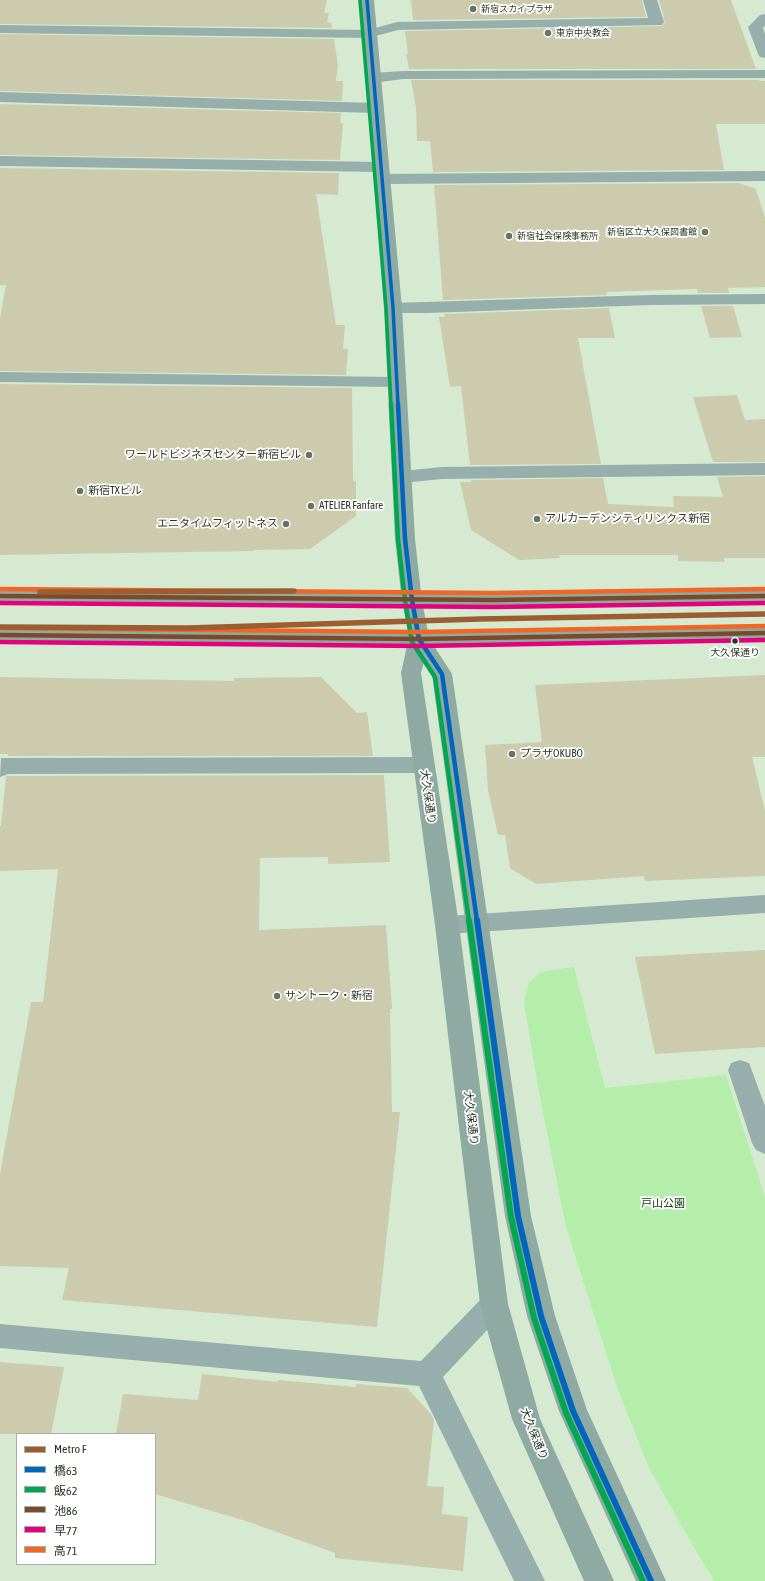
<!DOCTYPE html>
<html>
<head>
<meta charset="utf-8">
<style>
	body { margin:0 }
	#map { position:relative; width:765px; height:1581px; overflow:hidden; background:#d6ead2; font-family:"Asap Condensed","Noto Sans JP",sans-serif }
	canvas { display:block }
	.legend { position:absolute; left:16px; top:1433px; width:140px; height:132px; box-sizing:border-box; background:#fff; border:1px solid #a9afa8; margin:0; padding:5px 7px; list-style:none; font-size:12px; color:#283625 }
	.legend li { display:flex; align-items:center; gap:8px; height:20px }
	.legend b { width:20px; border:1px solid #a9afa8 }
</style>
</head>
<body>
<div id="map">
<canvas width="765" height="1581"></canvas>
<ul class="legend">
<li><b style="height:5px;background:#9c5e31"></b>Metro F</li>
<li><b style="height:5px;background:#0065bd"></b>橋63</li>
<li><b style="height:5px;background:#00a651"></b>飯62</li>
<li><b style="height:5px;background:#7a4b2a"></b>池86</li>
<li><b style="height:5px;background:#e5007d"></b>早77</li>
<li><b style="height:5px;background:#f26522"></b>高71</li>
</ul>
</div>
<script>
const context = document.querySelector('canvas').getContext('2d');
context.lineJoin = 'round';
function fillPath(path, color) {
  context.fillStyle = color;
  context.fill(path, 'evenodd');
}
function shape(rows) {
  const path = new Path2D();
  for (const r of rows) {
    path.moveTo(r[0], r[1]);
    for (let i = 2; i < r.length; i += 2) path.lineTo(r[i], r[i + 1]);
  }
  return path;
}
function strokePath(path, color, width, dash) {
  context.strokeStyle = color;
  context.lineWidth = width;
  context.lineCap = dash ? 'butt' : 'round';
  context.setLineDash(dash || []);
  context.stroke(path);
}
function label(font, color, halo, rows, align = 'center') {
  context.font = font + ' "Asap Condensed","Noto Sans JP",sans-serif';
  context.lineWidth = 3.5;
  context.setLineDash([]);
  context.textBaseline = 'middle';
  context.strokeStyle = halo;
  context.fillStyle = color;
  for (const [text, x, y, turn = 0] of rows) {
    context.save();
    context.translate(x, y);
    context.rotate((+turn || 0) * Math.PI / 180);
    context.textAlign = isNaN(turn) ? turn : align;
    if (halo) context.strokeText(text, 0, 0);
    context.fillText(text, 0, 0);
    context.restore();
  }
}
const green = shape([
	[574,967,605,1088,726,1075,765,1197,765,1581,714,1581,676,1516,648,1466,617,1387,566,1227,538,1087,524,1003,528,984,540,972]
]);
const building = shape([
	[0,0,327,0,324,13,329,13,327,22,331,23,332,28,0,24],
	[411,0,642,0,646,17,413,20],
	[659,0,731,0,756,69,409,69,406,54,408,54,405,31,662,26,665,22],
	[0,34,334,39,338,66,336,81,343,81,342,101,0,91],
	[411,80,759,80,760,81,765,81,765,124,716,124,724,170,433,172,430,141,417,141,416,107],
	[0,104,341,113,340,123,343,123,340,160,0,155],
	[0,168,339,173,338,195,316,194,336,325,345,325,343,349,348,349,346,375,0,371,0,318,6,285,0,285],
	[739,183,756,189,765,218,765,287,728,288,729,293,698,293,697,289,606,292,607,295,443,300,434,185],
	[701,306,733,306,742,337,710,338],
	[609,308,615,338,578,338,601,464,470,465,461,386,450,387,439,317,445,317,444,314],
	[0,384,352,388,353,481,356,481,356,516,310,549,253,550,253,551,0,555],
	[737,395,745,420,765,419,765,462,713,462,693,397],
	[765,476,765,558,724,558,725,562,678,561,678,555,559,555,560,558,519,560,471,530,460,482,472,482,471,480,603,478,608,504,674,507,673,496,723,497,717,477],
	[765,675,765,757,752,757,765,811,765,876,645,881,644,876,536,884,510,868,505,835,498,835,488,790,485,745,542,742,535,685],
	[0,677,234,681,234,678,321,677,357,713,367,712,373,756,8,756,8,754,0,754],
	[384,775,390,862,328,864,328,857,260,858,259,930,386,925,392,1009,390,1009,392,1112,400,1112,377,1327,62,1300,69,1268,0,1266,0,1174,31,1002,43,1002,58,869,0,871,0,826,1,825,6,776],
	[765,950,765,1047,655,1054,635,957],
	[0,1362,64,1367,51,1434,0,1434],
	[202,1374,278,1382,278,1380,356,1387,356,1384,407,1388,431,1414,434,1420,427,1486,444,1487,442,1514,468,1517,463,1571,335,1558,335,1553,249,1522,155,1494,155,1434,116,1434,123,1394,198,1400]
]);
const minor = shape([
	[643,0,657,0,664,22,662,25,398,30,368,38,0,33,0,25,368,30,397,22,648,18,643,0],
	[765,14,765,26,763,28,765,34,765,58,760,57,758,54,748,27,760,15,765,14],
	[765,70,765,78,403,79,373,83,368,81,365,78,368,75,373,73,403,71,765,70],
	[0,92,375,103,380,105,383,108,380,111,375,113,0,102,0,92],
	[0,156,381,162,387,164,389,167,387,170,381,172,0,166,0,156],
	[765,171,765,181,381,184,375,182,373,179,375,176,381,174,765,171],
	[765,294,765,304,651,305,427,313,393,313,387,312,384,308,387,304,393,303,651,295,765,294],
	[0,372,396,377,402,378,405,382,402,386,396,387,0,382,0,372],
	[765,463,765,475,442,479,402,483,395,481,393,477,395,473,402,471,442,467,765,463],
	[423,757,431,760,434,765,431,770,423,773,8,774,0,777,1,758,423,757],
	[765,895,765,913,447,934,439,931,435,925,439,919,447,916,765,895],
	[740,1060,749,1063,765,1106,765,1154,756,1150,752,1143,728,1070,731,1063,740,1060],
	[494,1292,504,1296,508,1304,504,1312,443,1377,545,1581,514,1581,419,1386,0,1348,0,1324,421,1361,484,1296,494,1292]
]);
const major = shape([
	[360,0,374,0,402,308,415,539,421,593,494,593,765,589,765,603,494,607,423,606,428,632,765,626,765,640,434,646,452,674,531,1216,555,1316,587,1410,666,1581,636,1581,559,1411,527,1316,505,1216,432,674,424,662,421,673,459,925,508,1304,540,1419,614,1581,584,1581,512,1419,480,1304,435,925,401,673,407,646,0,642,0,628,408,632,403,606,0,603,0,589,401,593,395,539,384,308,360,0]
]);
const bus1Far2 = shape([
	[367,0,393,308,398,405]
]);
const bus1Far1 = shape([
	[398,404,405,539,412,600,419,639,442,674,477,921]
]);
const bus1 = shape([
	[477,920,518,1216,541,1316,573,1411,651,1581]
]);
const bus2Far2 = shape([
	[360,1,386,308,391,405]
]);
const bus2Far1 = shape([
	[391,404,398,539,405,601,412,642,435,677,469,921]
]);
const bus2 = shape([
	[469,920,511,1217,534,1318,566,1413,643,1581]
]);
const bus3 = shape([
	[0,596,494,600,765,596],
	[0,635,419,639,765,633]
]);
const bus4 = shape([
	[0,603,494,607,765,603],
	[0,642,419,646,765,640]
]);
const bus5 = shape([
	[0,589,494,593,765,589],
	[0,628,419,632,765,626]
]);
const metro1 = shape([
	[40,592,294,591],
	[0,627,188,628,480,619,765,614]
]);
const markers = [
	[473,9,4,"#657562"],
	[548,33,4,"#657562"],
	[705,232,4,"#657562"],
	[509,236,4,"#657562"],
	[309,455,4,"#657562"],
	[80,491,4,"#657562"],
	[311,506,4,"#657562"],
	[537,519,4,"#657562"],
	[286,524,4,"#657562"],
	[735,641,3.5,"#283625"],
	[512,754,4,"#657562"],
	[277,996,4,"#657562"]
];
const farPoinames = [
	["新宿スカイプラザ",481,9],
	["東京中央教会",556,33],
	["新宿区立大久保図書館",697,232,"right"],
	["新宿社会保険事務所",517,236]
];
const busNames = [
	["大久保通り",735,653]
];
const poiNames = [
	["ワールドビジネスセンター新宿ビル",301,455,"right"],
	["新宿TXビル",88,491],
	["ATELIER Fanfare",319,506],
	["アルカーデンシティリンクス新宿",545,519],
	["エニタイムフィットネス",278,524,"right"],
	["プラザOKUBO",520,754],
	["サントーク・新宿",285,996]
];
const streetNames = [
	["大久保通り",428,797,82],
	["大久保通り",471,1118,83],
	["大久保通り",534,1434,68]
];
const parkNames = [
	["戸山公園",663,1204]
];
fillPath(green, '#b4eeaa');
fillPath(building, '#cccbad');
fillPath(minor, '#96afad');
fillPath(major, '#8fa9a3');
strokePath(bus1Far2, '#0065bd', 3.5);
strokePath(bus1Far1, '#0065bd', 4.5);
strokePath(bus1, '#0065bd', 6);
strokePath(bus2Far2, '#00a651', 3.5);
strokePath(bus2Far1, '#00a651', 4.5);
strokePath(bus2, '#00a651', 6);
strokePath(bus3, '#7a4b2a', 4.5);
strokePath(bus4, '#e5007d', 4.5);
strokePath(bus5, '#f26522', 4.5);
strokePath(metro1, '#9c5e31', 5.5);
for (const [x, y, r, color] of markers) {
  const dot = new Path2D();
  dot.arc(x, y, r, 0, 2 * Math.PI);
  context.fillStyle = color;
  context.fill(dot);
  strokePath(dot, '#fff', 1.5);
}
label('9px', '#283625', '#fff', farPoinames, 'left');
label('10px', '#283625', '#fff', busNames);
label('11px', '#283625', '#fff', poiNames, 'left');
label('11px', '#283625', '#fff', streetNames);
label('11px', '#11340b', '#fff', parkNames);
</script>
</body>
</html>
